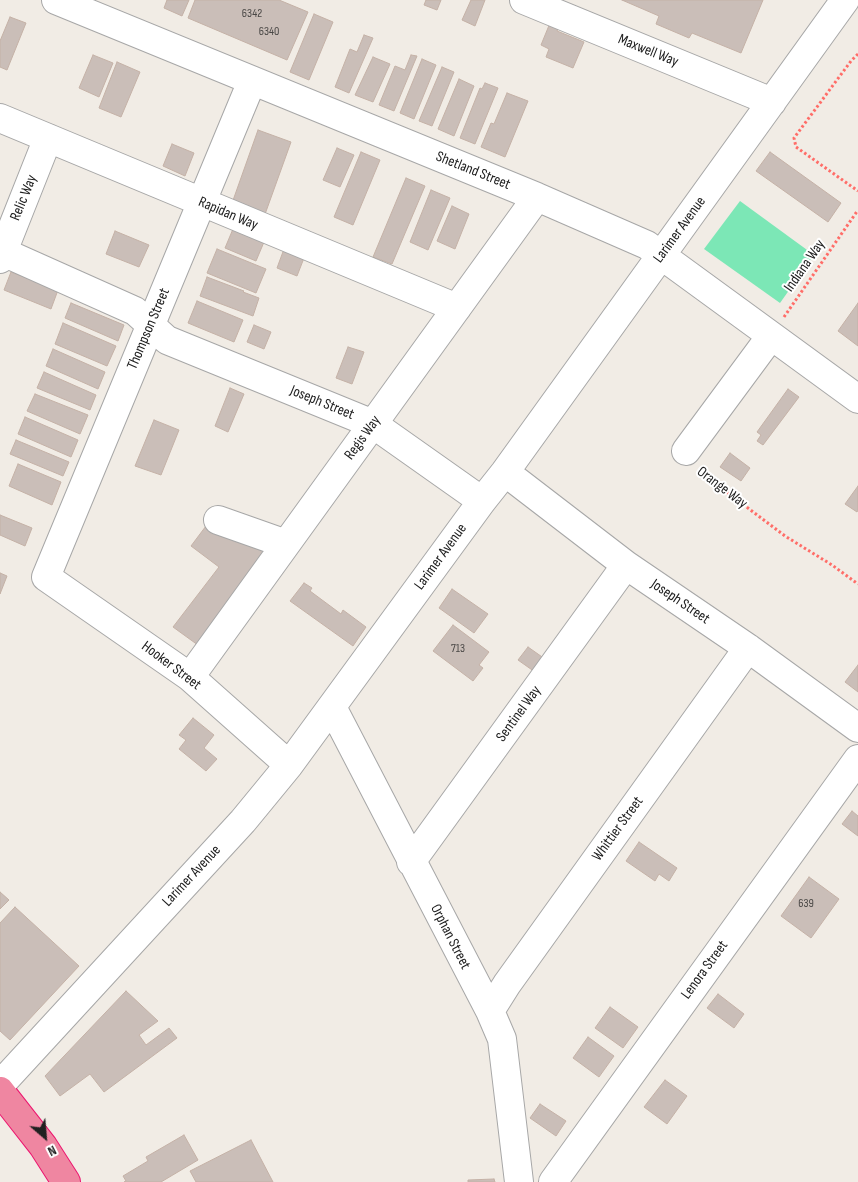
<!DOCTYPE html>
<html>
<head>
<meta charset="utf-8">
<style>
	body { margin:0 }
	#map { position:relative; width:858px; height:1182px; overflow:hidden; background:#f1ece5; font-family:"Sofia Sans Condensed",sans-serif }
	canvas { display:block }
	.north { position:absolute; left:20px; top:1112px; width:50px; height:50px; -webkit-text-stroke:4px #fff; paint-order:stroke; rotate:153deg; font-size:14px; font-weight:700; line-height:20px; text-align:center; color:#202020 }
	.north::after { content:''; display:block; margin:auto; width:18px; height:22px; background:#202020; clip-path:polygon(50% 0,100% 100%,50% 72%,0 100%) }
</style>
</head>
<body>
<div id="map">
<canvas width="858" height="1182"></canvas>
<div class="north">N</div>
</div>
<script>
const context = document.querySelector('canvas').getContext('2d');
context.lineJoin = 'round';
function fillPath(path, color) {
  context.fillStyle = color;
  context.fill(path, 'evenodd');
}
function shape(rows) {
  const path = new Path2D();
  for (const r of rows) {
    path.moveTo(r[0], r[1]);
    for (let i = 2; i < r.length; i += 2) path.lineTo(r[i], r[i + 1]);
  }
  return path;
}
function strokePath(path, color, width, dash) {
  context.strokeStyle = color;
  context.lineWidth = width;
  context.lineCap = dash ? 'butt' : 'round';
  context.setLineDash(dash || []);
  context.stroke(path);
}
function label(font, color, halo, rows, align = 'center') {
  context.font = font + ' "Sofia Sans Condensed",sans-serif';
  context.lineWidth = 4;
  context.setLineDash([]);
  context.textBaseline = 'middle';
  context.strokeStyle = halo;
  context.fillStyle = color;
  for (const [text, x, y, turn = 0] of rows) {
    context.save();
    context.translate(x, y);
    context.rotate((+turn || 0) * Math.PI / 180);
    context.textAlign = isNaN(turn) ? turn : align;
    if (halo) context.strokeText(text, 0, 0);
    context.fillText(text, 0, 0);
    context.restore();
  }
}
const pitch = shape([
	[740,201,814,255,780,303,704,249]
]);
const building = shape([
	[167,0,189,0,182,16,164,8,167,0],
	[195,0,279,0,308,12,287,60,188,18,195,0],
	[426,0,441,0,437,10,424,5,426,0],
	[471,0,485,0,475,26,462,20,471,0],
	[622,0,763,0,741,53,692,33,689,38,656,24,659,16,622,0],
	[314,14,333,22,309,80,290,72,314,14],
	[10,17,26,23,7,70,0,67,0,41,10,17],
	[550,23,559,27,557,31,584,42,573,68,546,57,549,49,541,45,550,23],
	[364,35,373,38,349,93,335,87,350,49,357,52,364,35],
	[93,55,113,63,99,97,79,88,93,55],
	[411,55,417,56,394,111,379,105,395,66,405,70,411,55],
	[373,57,390,64,373,102,355,95,373,57],
	[422,59,436,65,414,119,400,113,422,59],
	[117,62,140,72,121,117,99,108,117,62],
	[442,67,454,72,432,126,419,121,442,67],
	[459,79,474,86,454,136,438,129,459,79],
	[485,83,498,88,475,144,460,138,480,88,482,89,485,83],
	[507,93,528,101,505,157,481,147,491,123,494,124,507,93],
	[258,130,291,142,264,217,231,206,258,130],
	[172,144,194,153,185,176,163,166,172,144],
	[337,148,354,155,340,187,323,180,337,148],
	[361,152,380,160,353,225,334,217,361,152],
	[770,152,841,203,828,222,756,171,770,152],
	[406,178,425,186,392,264,373,257,406,178],
	[431,190,450,198,428,250,410,242,431,190],
	[452,206,469,214,455,249,437,241,452,206],
	[233,229,264,242,256,261,225,248,233,229],
	[115,231,149,245,139,267,106,254,115,231],
	[217,249,266,269,256,293,207,273,217,249],
	[284,249,304,258,297,276,277,268,284,249],
	[11,272,58,290,51,309,4,290,11,272],
	[207,277,244,291,243,292,259,298,253,316,200,296,207,277],
	[197,301,243,320,234,342,188,323,197,301],
	[71,303,124,325,118,341,65,318,71,303],
	[858,303,858,346,838,331,858,303],
	[63,323,116,346,107,366,55,344,63,323],
	[254,325,271,332,264,349,247,342,254,325],
	[348,347,364,352,352,384,336,378,348,347],
	[53,349,105,372,98,389,46,366,53,349],
	[44,372,96,395,90,410,37,388,44,372],
	[230,388,244,394,228,432,215,426,230,388],
	[788,389,799,397,763,445,757,441,761,435,757,432,788,389],
	[35,394,88,415,80,434,27,411,35,394],
	[25,417,78,440,71,457,18,434,25,417],
	[154,420,179,430,161,475,135,466,154,420],
	[16,440,69,462,63,476,10,454,16,440],
	[730,453,750,468,741,481,720,467,730,453],
	[18,464,61,482,52,505,9,486,18,464],
	[858,486,858,510,857,512,845,504,858,486],
	[0,515,32,528,25,546,0,535,0,515],
	[209,522,272,549,202,648,173,627,219,567,191,546,209,522],
	[0,573,7,576,0,594,0,573],
	[304,583,312,588,310,591,341,614,343,610,366,627,353,646,290,601,304,583],
	[452,589,488,614,474,633,439,608,452,589],
	[453,625,489,652,479,665,483,668,473,681,433,651,453,625],
	[528,647,545,659,535,672,518,660,528,647],
	[858,665,858,692,845,682,858,665],
	[193,718,214,735,204,748,217,759,206,771,179,749,186,740,179,735,193,718],
	[852,811,858,816,858,836,842,824,852,811],
	[639,842,677,868,669,881,659,874,655,881,626,861,639,842],
	[809,877,839,899,811,938,781,916,809,877],
	[0,892,9,900,0,909,0,892],
	[15,907,79,966,10,1040,0,1031,0,923,15,907],
	[126,991,158,1021,139,1035,146,1045,169,1028,177,1038,104,1092,90,1074,60,1096,45,1076,126,991],
	[718,994,744,1014,734,1028,707,1008,718,994],
	[610,1007,638,1027,623,1048,595,1028,610,1007],
	[588,1037,614,1056,599,1077,573,1058,588,1037],
	[665,1080,687,1096,667,1124,644,1107,665,1080],
	[540,1104,566,1121,556,1136,530,1118,540,1104],
	[184,1135,198,1160,161,1182,124,1182,126,1181,123,1176,148,1161,146,1157,184,1135],
	[251,1140,273,1182,196,1182,190,1171,251,1140],
	[494,1179,495,1182,468,1182,468,1180,494,1179]
]);
const path = shape([
	[858,54,851,61,794,138,796,147,858,191],
	[784,317,858,210],
	[699,471,785,536,832,565,858,584]
]);
const minor = shape([
	[56,0,537,197,647,245,858,399],
	[524,0,772,102],
	[252,81,46,577,190,677,289,765],
	[0,118,457,308],
	[3,252,135,311,167,340,373,424,482,501],
	[0,259,48,138],
	[686,451,771,336],
	[505,472,626,565,748,648,858,728],
	[218,520,286,544],
	[190,677,537,197],
	[332,707,490,1011,502,1039,519,1182],
	[411,862,626,565],
	[490,1011,507,984,748,648],
	[0,1085,243,821,289,765,482,501,505,472,845,0],
	[553,1182,858,759]
]);
const highway = shape([
	[0,1091,43,1146,66,1182]
]);
const numberNames = [
	["6342",252,14],
	["6340",269,32],
	["713",458,649],
	["639",806,904]
];
const streetNames = [
	["Maxwell Way",648,51,22],
	["Shetland Street",473,171,22],
	["Relic Way",24,198,-68],
	["Rapidan Way",228,214,23],
	["Larimer Avenue",680,230,-54],
	["Indiana Way",805,266,-55],
	["Thompson Street",149,329,-67],
	["Joseph Street",322,403,22],
	["Regis Way",363,438,-54],
	["Orange Way",722,488,37],
	["Larimer Avenue",441,557,-54],
	["Joseph Street",680,602,34],
	["Hooker Street",171,666,37],
	["Sentinel Way",519,714,-54],
	["Whittier Street",618,829,-54],
	["Larimer Avenue",192,876,-47],
	["Orphan Street",450,937,63],
	["Lenora Street",705,970,-54]
];
fillPath(pitch, '#7ce7b6');
fillPath(building, '#cabeb8');
strokePath(building, '#c4b1a6', 1);
strokePath(minor, '#a7a7a7', 30);
strokePath(highway, '#ec156f', 30);
strokePath(path, '#ff6d68', 3, [2.5, 2.5]);
strokePath(minor, '#fff', 28);
strokePath(highway, '#ef86a1', 28);
label('12px', '#4a4846', null, numberNames);
label('15px', '#202020', '#fff', streetNames);
</script>
</body>
</html>
